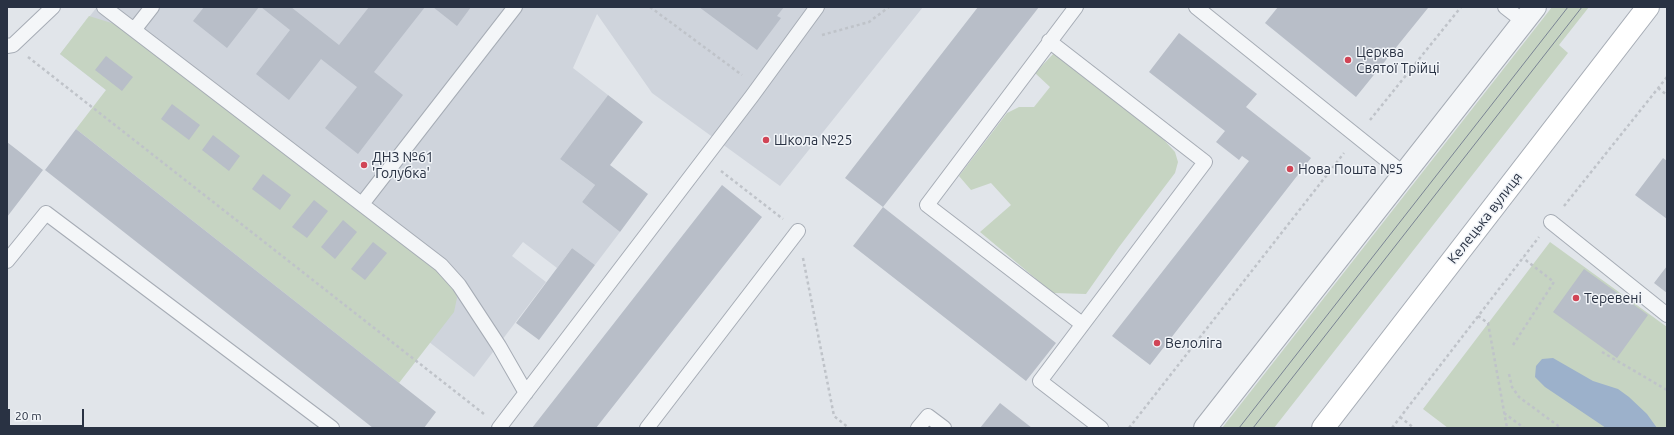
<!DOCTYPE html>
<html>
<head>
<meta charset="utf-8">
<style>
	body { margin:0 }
	#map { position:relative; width:1674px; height:435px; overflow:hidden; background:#e1e5ea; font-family:Ubuntu,sans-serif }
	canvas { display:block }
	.frame { position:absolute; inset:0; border:8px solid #293243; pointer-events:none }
	.scale { position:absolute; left:8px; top:409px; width:76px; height:18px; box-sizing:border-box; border:2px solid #293243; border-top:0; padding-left:5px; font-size:12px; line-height:14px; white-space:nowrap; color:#293243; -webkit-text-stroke:3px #f1f4f8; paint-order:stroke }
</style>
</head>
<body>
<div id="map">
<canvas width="1674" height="435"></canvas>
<div class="frame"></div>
<div class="scale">20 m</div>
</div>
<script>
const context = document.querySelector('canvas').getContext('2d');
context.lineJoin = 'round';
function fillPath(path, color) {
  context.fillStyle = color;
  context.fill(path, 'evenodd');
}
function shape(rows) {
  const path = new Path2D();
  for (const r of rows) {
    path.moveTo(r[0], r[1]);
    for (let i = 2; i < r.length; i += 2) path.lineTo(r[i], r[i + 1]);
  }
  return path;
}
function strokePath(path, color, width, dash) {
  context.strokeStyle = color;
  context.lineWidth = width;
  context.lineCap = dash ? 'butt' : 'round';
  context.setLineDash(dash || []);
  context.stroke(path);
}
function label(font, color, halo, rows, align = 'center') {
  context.font = font + ' Ubuntu,sans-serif';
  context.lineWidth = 3;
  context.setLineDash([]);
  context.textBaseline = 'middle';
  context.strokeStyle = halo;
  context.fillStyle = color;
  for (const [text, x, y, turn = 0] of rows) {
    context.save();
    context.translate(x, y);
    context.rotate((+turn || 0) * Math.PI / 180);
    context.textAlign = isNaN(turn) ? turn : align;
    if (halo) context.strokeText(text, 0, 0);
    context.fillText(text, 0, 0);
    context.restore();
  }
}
const built = shape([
	[97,7,923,7,780,186,652,93,597,14,573,68,608,95,560,159,595,185,582,202,620,232,595,265,572,248,557,268,523,242,512,256,546,282,474,377,60,54]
]);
const green = shape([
	[1552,7,1589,7,1559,45,1568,53,1274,428,1222,428],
	[89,16,134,30,454,284,457,298,454,312,399,383,76,129,106,90,60,54],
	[1055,52,1154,129,1175,152,1178,162,1175,173,1119,247,1086,294,1053,293,980,232,1011,205,991,183,971,190,959,176,1007,113,1019,107,1034,107,1050,87,1035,73],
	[1550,242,1667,327,1667,428,1448,428,1423,409]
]);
const water = shape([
	[1553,358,1593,381,1618,389,1629,397,1647,414,1657,428,1606,428,1545,387,1535,377,1536,366,1542,359]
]);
const building = shape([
	[204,7,259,7,227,48,193,21],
	[261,7,291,7,339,45,369,7,425,7,374,72,403,95,358,154,325,128,357,87,321,59,289,100,256,74,290,30],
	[433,7,471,7,457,26],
	[699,7,784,7,777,16,781,18,757,50],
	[978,7,1039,7,883,207,845,178],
	[1278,7,1427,7,1428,8,1356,97,1265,23],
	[1179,33,1257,94,1246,107,1311,158,1150,365,1112,336,1249,161,1242,156,1239,160,1216,142,1225,131,1149,72],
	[106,56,133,77,122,91,95,70],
	[608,95,643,122,610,165,648,194,620,232,582,202,595,185,560,159],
	[172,104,200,125,189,140,161,119],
	[76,129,436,412,424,428,373,428,45,170],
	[213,135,240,156,229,171,202,150],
	[7,142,43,170,7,217],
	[1663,158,1667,161,1667,219,1635,195],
	[263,174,291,195,280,210,252,189],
	[722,185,762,217,596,428,532,428],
	[314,200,328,211,307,238,292,227],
	[883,207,1056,343,1026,381,853,246],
	[343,220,357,232,335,259,321,247],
	[373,242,387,253,365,280,351,269],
	[572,248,595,265,539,340,516,323],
	[1667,266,1667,293,1654,283],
	[1584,269,1648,315,1617,358,1553,312],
	[1000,403,1032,428,980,428]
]);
const path = shape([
	[650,7,742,75],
	[822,35,869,22,889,7],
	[28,57,484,414],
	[1658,88,1667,95],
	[1370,120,1461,7],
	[721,171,783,219],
	[1564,206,1667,77],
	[803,258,834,416,849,428],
	[1478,316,1488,323,1507,428],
	[1513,345,1554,282,1523,258],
	[1602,352,1667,390],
	[1509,374,1512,387,1519,397,1561,428],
	[1504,413,1524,428],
	[1400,417,1414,428],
	[1129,428,1344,153],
	[1392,428,1539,237]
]);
const lane = shape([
	[104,7,441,265,459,285,499,346,526,393],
	[1076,7,927,205,1082,324],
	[1196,7,1404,174],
	[1505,7,1523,21],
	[134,30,152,7],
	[1049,41,1205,162,1040,381,1101,428],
	[7,46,13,45,53,7],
	[362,204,515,7],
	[1551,222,1667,315],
	[7,261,46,213,332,428],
	[499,428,752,96,817,7],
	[647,428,798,231],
	[918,428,928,416,944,428]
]);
const street = shape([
	[1205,428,1535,7]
]);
const secondary = shape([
	[1323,428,1648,7]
]);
const tram = shape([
	[1239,428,1568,7],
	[1253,428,1582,7]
]);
const markers = [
	[1348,60,4,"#d14556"],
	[766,140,4,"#d14556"],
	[364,165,4,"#d14556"],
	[1290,169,4,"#d14556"],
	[1576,298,4,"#d14556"],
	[1157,343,4,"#d14556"]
];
const poiNames = [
	["Церква",1356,52],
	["Святої Трійці",1356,68],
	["Школа №25",774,140],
	["ДНЗ №61",372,157],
	["'Голубка'",372,173],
	["Нова Пошта №5",1298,169],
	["Теревені",1584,298],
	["Велоліга",1165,343]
];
const streetNames = [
	["Келецька вулиця",1485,218,-52]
];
fillPath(built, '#cfd4dc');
fillPath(green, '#c6d4c2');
fillPath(water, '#9cb1cb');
fillPath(building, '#b8bec8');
strokePath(lane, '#a6acb5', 16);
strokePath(street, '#a6acb5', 24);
strokePath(secondary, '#a6acb5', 24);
strokePath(path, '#bfc3c9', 2.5, [3, 3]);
strokePath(lane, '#f4f6f8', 14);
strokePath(street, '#f4f6f8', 22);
strokePath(secondary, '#fff', 22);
strokePath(tram, '#7a8494', 1);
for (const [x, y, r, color] of markers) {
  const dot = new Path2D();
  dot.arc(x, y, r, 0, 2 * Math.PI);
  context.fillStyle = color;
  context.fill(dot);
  strokePath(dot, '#f1f4f8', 1.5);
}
label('14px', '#293243', '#f1f4f8', poiNames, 'left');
label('14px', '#293243', '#f1f4f8', streetNames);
</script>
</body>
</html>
